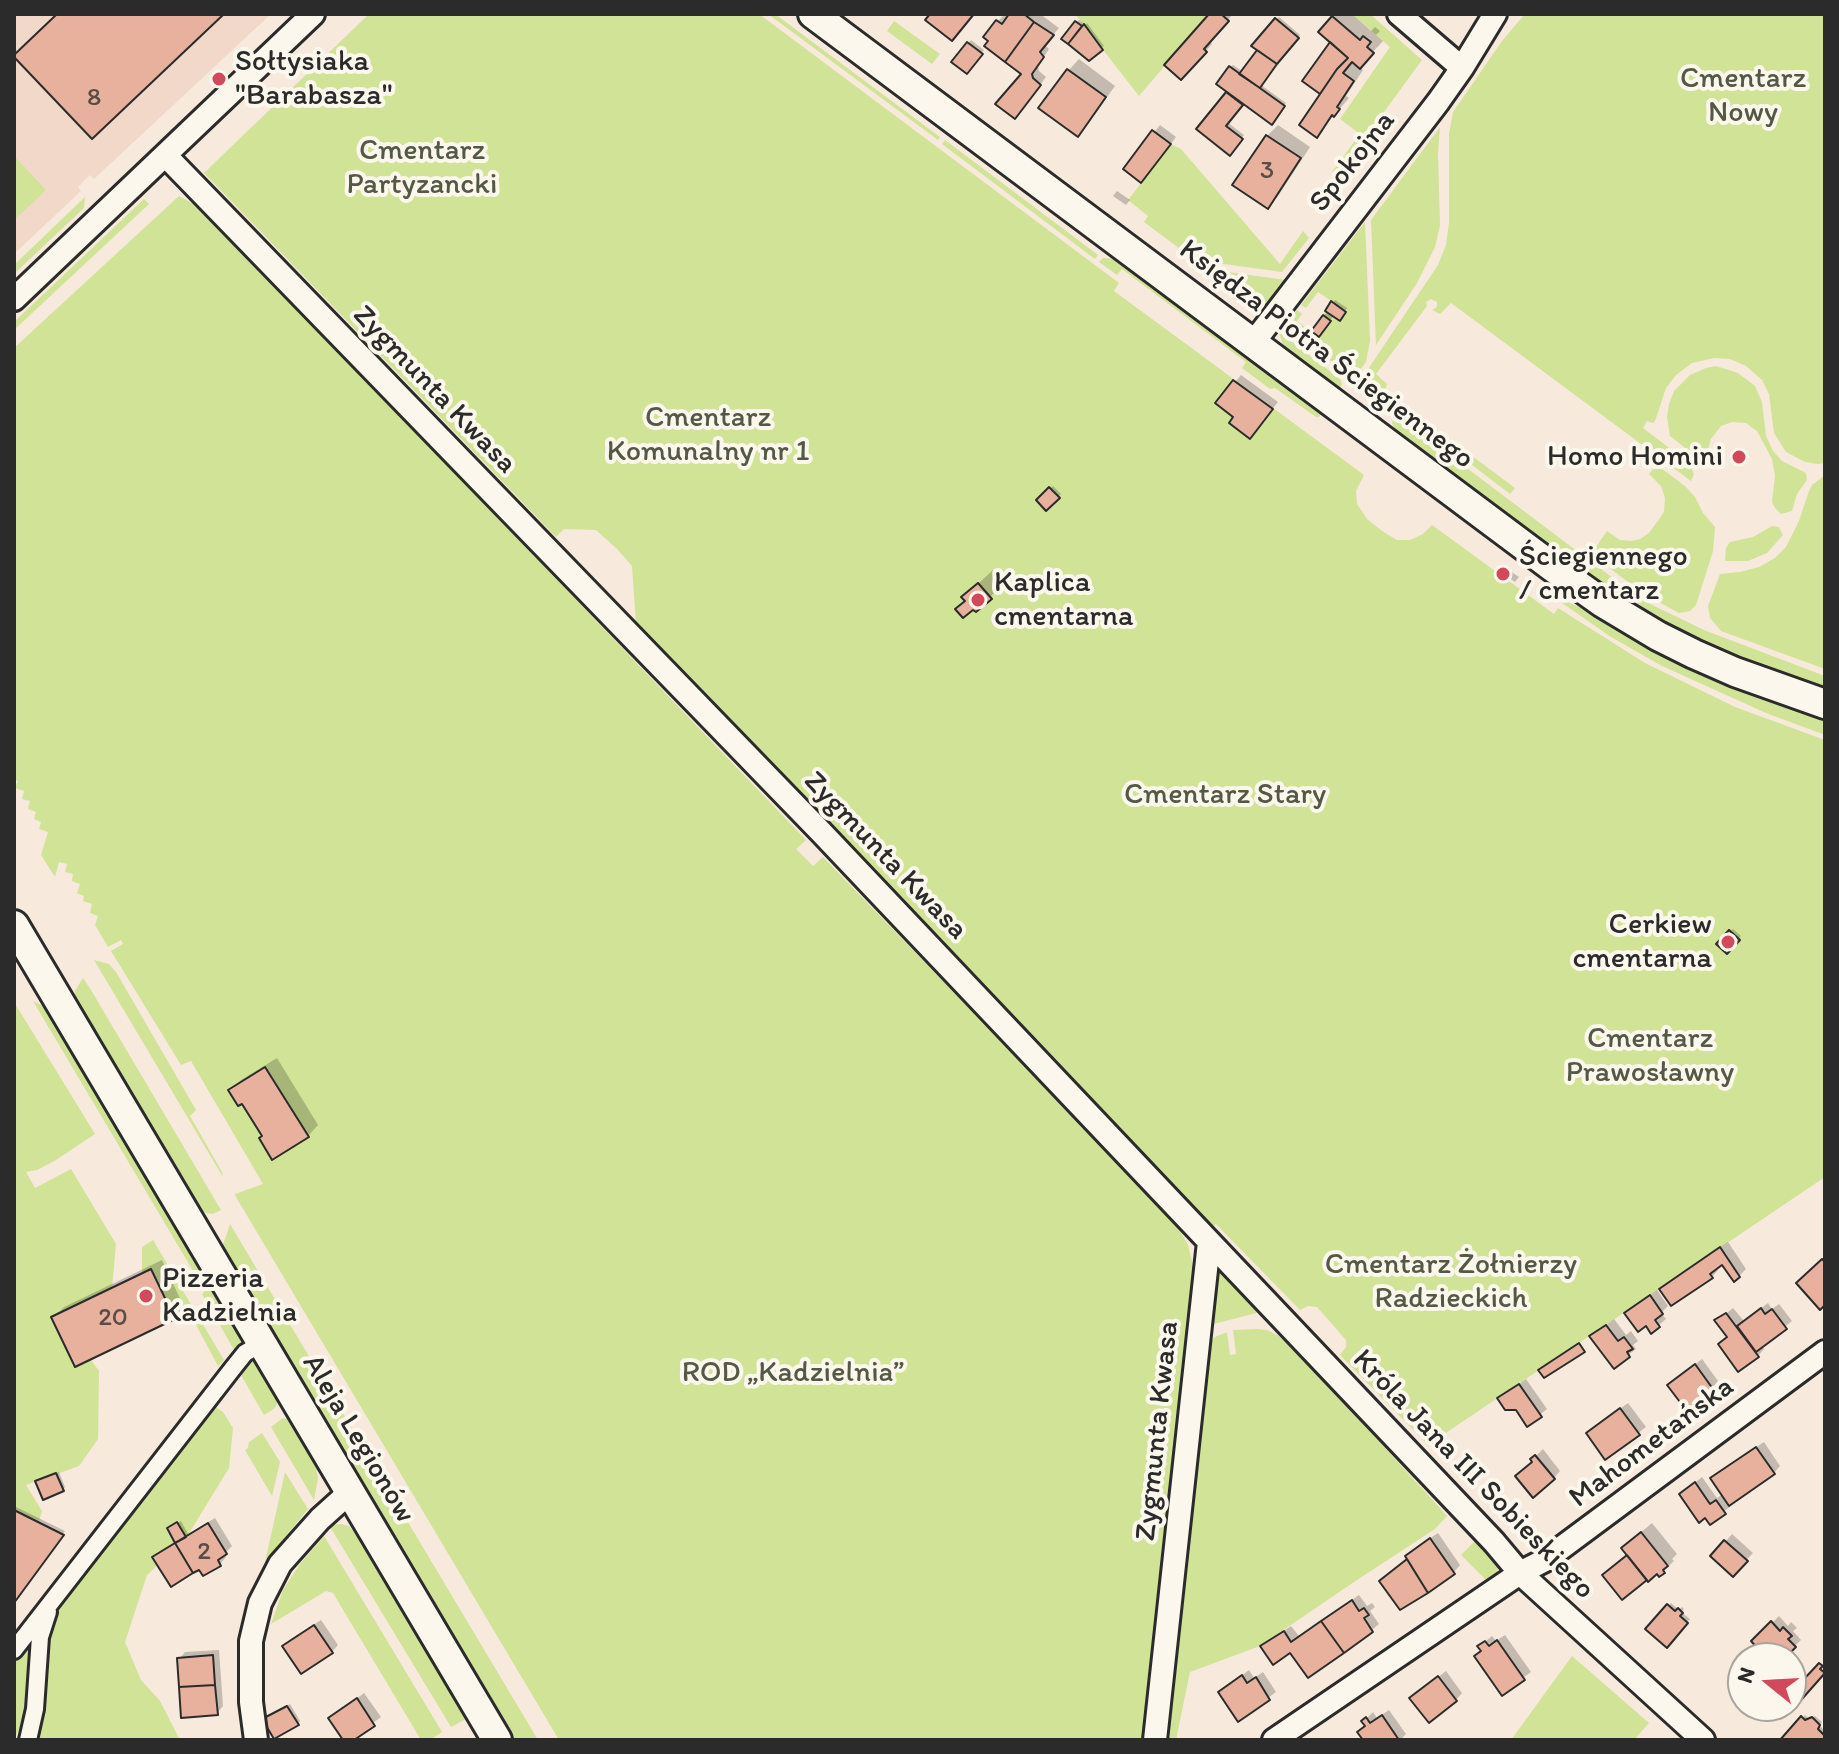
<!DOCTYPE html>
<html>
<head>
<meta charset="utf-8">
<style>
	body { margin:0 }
	#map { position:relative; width:1839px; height:1754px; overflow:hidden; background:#f7e9dc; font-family:Itim,sans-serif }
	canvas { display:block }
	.frame { position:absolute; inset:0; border:16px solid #2b2b2b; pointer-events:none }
	.north { position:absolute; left:1727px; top:1642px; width:80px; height:80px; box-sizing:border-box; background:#fbf7ec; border:2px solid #a8a59f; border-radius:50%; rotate:288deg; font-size:22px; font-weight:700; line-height:32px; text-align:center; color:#2b2b2b }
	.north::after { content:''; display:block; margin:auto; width:28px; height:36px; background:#d1495b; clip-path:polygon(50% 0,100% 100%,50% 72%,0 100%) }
</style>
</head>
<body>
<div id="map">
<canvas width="1839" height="1754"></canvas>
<div class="frame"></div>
<div class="north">N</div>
</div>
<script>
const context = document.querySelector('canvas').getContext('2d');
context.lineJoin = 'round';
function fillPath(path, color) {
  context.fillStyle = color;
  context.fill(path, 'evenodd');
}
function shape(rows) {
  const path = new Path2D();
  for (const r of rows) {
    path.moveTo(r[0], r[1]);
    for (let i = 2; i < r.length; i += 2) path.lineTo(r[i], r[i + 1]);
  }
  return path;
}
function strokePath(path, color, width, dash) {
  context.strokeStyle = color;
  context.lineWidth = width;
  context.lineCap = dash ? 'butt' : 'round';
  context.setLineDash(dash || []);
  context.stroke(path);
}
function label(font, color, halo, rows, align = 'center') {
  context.font = font + ' Itim,sans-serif';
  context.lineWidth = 8;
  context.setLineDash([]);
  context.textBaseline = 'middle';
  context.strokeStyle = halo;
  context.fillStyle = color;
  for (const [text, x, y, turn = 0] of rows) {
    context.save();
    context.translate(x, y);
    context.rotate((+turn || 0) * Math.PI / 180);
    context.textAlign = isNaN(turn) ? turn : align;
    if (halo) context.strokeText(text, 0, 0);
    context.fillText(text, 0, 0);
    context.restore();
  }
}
const built = shape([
	[14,14,271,14,94,179,90,175,78,187,81,191,14,254]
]);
const green = shape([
	[369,14,759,14,1119,283,1114,291,1364,475,1356,491,1357,504,1367,519,1382,531,1397,540,1410,540,1423,534,1432,525,1554,614,1558,608,1645,663,1735,707,1825,740,1825,1177,1428,1445,1340,1355,1346,1347,1346,1340,1317,1307,1308,1306,1300,1310,1216,1224,1212,1227,641,633,636,624,632,566,617,549,596,530,564,529,556,537,204,173],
	[768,14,775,14,940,137,938,140],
	[1075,14,1209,14,1139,96],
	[1352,14,1370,14,1422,60,1337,176,1332,172,1360,134,1340,119,1390,47],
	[1525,14,1825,14,1825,463,1818,464,1805,462,1786,452,1774,433,1769,394,1762,380,1746,366,1737,362,1730,359,1714,358,1692,363,1676,375,1666,388,1655,421,1653,423,1647,421,1643,428,1689,463,1694,474,1691,481,1451,303,1440,314,1432,310,1437,307,1437,302,1431,299,1426,302,1427,306,1376,374,1387,384,1384,393,1360,381,1438,265,1446,245,1449,223,1449,134,1453,112,1502,41],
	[894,21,940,54,932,64,887,31],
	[1440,127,1438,154,1440,225,1435,247,1417,283,1376,345,1371,220],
	[945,140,1098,255,1095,259,942,144],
	[1171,144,1181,149,1280,264,1303,231,1309,238,1282,272,1195,260,1144,222,1148,216,1128,200],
	[14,156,46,190,14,220],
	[179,196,201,208,806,840,796,849,813,866,823,857,1173,1219,1188,1245,1195,1274,1148,1740,559,1740,236,1197,235,1194,263,1184,191,1061,181,1065,111,951,123,944,121,940,108,947,95,925,98,916,90,913,92,904,83,901,84,896,77,893,80,884,72,881,73,874,65,872,67,864,59,862,55,877,41,855,48,832,39,829,41,822,34,819,36,812,28,809,30,801,22,799,24,791,15,788,18,781,14,779,14,348],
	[85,197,84,208,14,274,14,265],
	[144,199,149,204,14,330,14,322],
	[1365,222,1370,341,1366,362,1354,378,1290,331,1289,321,1297,310,1302,314,1297,321,1319,337,1331,321,1323,315,1325,311,1340,321,1346,311,1318,292,1306,308,1301,305],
	[1103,258,1119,259,1323,412,1319,417,1316,417,1275,388,1270,389,1242,368,1246,362,1122,269,1117,275,1099,262],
	[1206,269,1286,280,1262,310],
	[1279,332,1340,379,1342,384,1339,391,1284,349],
	[1716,366,1738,373,1755,386,1762,402,1766,436,1773,451,1782,461,1806,473,1807,480,1797,494,1792,511,1781,514,1775,508,1772,502,1775,476,1772,459,1757,431,1746,423,1732,422,1721,426,1711,439,1708,450,1700,454,1692,453,1670,436,1667,417,1669,404,1674,391,1690,375,1706,368],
	[1395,414,1642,600,1704,630,1825,676,1825,689,1727,654,1685,636,1641,612,1549,548,1398,436,1392,423],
	[1420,417,1515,488,1510,494,1416,422],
	[1653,469,1662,469,1685,486,1695,497,1703,513,1715,527,1713,551,1696,605,1690,611,1685,612,1679,613,1644,594,1591,554,1607,531,1620,540,1632,541,1640,539,1649,533,1660,518,1664,512,1665,498,1661,486,1649,474],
	[1825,475,1825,669,1721,631,1710,618,1708,606,1720,574,1740,572,1759,567,1775,558,1786,547,1799,521,1809,491,1812,485],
	[1772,526,1779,527,1783,535,1767,553,1748,561,1725,561,1726,548,1730,542,1753,537],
	[1564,601,1591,612,1657,652,1741,689,1825,718,1825,735,1766,713,1662,666,1611,637,1562,603],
	[94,960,109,964,116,972,196,1110,190,1116,222,1172,223,1177],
	[83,978,91,990,221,1210,213,1214,206,1213,198,1209,75,1000,75,991],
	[33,1001,50,1010,246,1342,237,1355,202,1294,205,1291],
	[14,1002,95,1134,56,1160,37,1170,26,1172,35,1188,71,1169,116,1244,112,1288,51,1317,75,1367,91,1360,99,1371,98,1439,79,1466,26,1485,42,1511,39,1521,14,1510],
	[230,1224,538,1740,513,1740,226,1257,223,1245],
	[153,1240,224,1360,218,1366,195,1323,175,1319,152,1270,142,1274,142,1247],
	[1219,1266,1260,1312,1210,1325,1211,1272],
	[1258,1329,1267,1330,1277,1335,1295,1349,1447,1516,1435,1529,1354,1582,1260,1646,1190,1672,1176,1740,1163,1740,1206,1346,1215,1337,1227,1332,1230,1355,1236,1354,1233,1330],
	[254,1359,257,1361,278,1397,279,1401,275,1408,264,1415,238,1370,249,1360],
	[213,1405,223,1412,233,1428,229,1468,185,1540,147,1575,125,1642,141,1680,160,1701,179,1738,177,1740,34,1740,44,1642,54,1615,64,1594],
	[283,1418,292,1420,313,1455,318,1478,314,1500,271,1427],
	[262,1433,280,1462,272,1496,245,1450,248,1448,249,1442],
	[285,1472,308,1509,265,1562],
	[341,1524,349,1526,360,1540,466,1716,466,1719,451,1727,329,1525],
	[324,1536,442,1732,430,1740,421,1740,333,1593,326,1591,271,1624,283,1590,300,1564],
	[1475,1541,1495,1563,1498,1569,1496,1576,1488,1582,1461,1555],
	[35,1636,31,1681,24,1719,14,1740,14,1662],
	[1572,1656,1649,1723,1634,1740,1511,1740]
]);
const shadow = shape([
	[1012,14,1040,14,1059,28,1045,45,1049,49,1038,66,1039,71,1046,77,1022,109,1023,73,998,21,1004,15,1009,18],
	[1212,14,1233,14,1209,42,1212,44,1188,71],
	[1337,14,1352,14,1371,31,1375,27,1380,31,1376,35,1383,41,1359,67,1363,70,1346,96,1349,98,1317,135,1322,94,1305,81,1333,42,1321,32],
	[1279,17,1300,35,1261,85,1286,103,1274,120,1243,102,1227,122,1244,135,1230,153,1199,129,1229,92,1230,67,1233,65,1243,72,1260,50,1254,45],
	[1079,20,1086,25,1087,23,1104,46,1089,58,1064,38],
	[971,40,984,50,969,69,954,62],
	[1079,59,1115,86,1088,124,1078,134,1041,108,1069,70],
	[1160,125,1176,137,1148,174,1126,169],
	[1278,125,1310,147,1278,196,1268,206,1267,136],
	[1117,191,1130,200,1126,205,1113,196],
	[1335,300,1347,308,1342,316,1334,315,1322,332,1324,316],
	[1241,375,1278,402,1256,430,1218,403],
	[1053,486,1061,494,1046,508,1039,500],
	[1506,568,1519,577,1515,582,1502,573],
	[993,570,1005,583,976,610,964,597],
	[1733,929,1741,936,1727,952,1719,944],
	[277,1058,318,1125,308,1136,264,1136,242,1101,231,1090,241,1080],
	[1728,1242,1746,1269,1739,1276,1723,1262,1716,1267,1718,1270,1712,1277,1661,1289,1668,1283],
	[162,1260,184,1307,174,1318,53,1318,64,1307],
	[1657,1290,1668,1306,1661,1313,1666,1319,1652,1331,1646,1323,1626,1313],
	[1768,1303,1772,1309,1779,1304,1792,1321,1762,1345,1764,1349,1758,1356,1728,1336,1717,1321,1733,1308,1744,1321],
	[1614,1319,1626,1335,1631,1331,1638,1341,1633,1345,1636,1349,1614,1366,1592,1336],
	[1702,1359,1718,1381,1712,1388,1677,1378],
	[1526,1379,1547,1409,1527,1425,1517,1409,1500,1398],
	[1628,1403,1646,1427,1606,1457,1595,1427],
	[1764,1442,1780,1466,1774,1473,1729,1503,1731,1506,1710,1522,1688,1488,1702,1477,1717,1498,1723,1494,1719,1472],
	[1543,1449,1560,1471,1554,1478,1533,1459],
	[59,1472,65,1487,62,1490,41,1479],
	[14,1506,65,1531,14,1600],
	[215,1518,232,1546,224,1554,226,1557,220,1564,200,1567,155,1557,162,1550,177,1541,172,1526,181,1521,188,1534],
	[1652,1523,1677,1554,1672,1559,1674,1561,1663,1571,1605,1575,1628,1553,1634,1538],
	[1438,1533,1460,1565,1454,1572,1401,1607,1409,1558,1414,1549],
	[1732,1534,1753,1553,1733,1574,1713,1556],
	[1359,1595,1367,1606,1372,1603,1375,1607,1370,1611,1379,1624,1372,1630,1308,1676,1291,1650,1270,1640,1291,1626,1299,1636],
	[1671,1603,1679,1610,1682,1607,1684,1609,1681,1612,1690,1619,1667,1645,1648,1629],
	[1779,1616,1788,1626,1791,1622,1797,1628,1793,1631,1801,1640,1782,1658,1759,1658,1761,1649,1754,1641],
	[321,1620,338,1645,332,1652,285,1646,291,1639],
	[1505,1635,1531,1672,1503,1693,1480,1646,1492,1636,1496,1641],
	[219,1650,223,1706,217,1713,179,1659,185,1652],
	[1249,1670,1254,1678,1263,1672,1276,1692,1239,1719,1220,1692],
	[1446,1671,1462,1693,1456,1700,1419,1692],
	[364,1693,381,1717,350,1740,346,1740,331,1718],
	[290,1704,300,1721,298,1724,267,1716],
	[1389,1710,1406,1734,1400,1740,1365,1740,1367,1725,1364,1721,1373,1712,1377,1718],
	[1805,1715,1809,1719,1815,1716,1822,1722,1819,1725,1825,1731,1825,1740,1783,1740]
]);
const building = shape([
	[57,14,224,14,92,139,14,57,14,55,57,14],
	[930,14,974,14,952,41,925,20,930,14],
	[1009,14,1024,14,1034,22,1005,62,984,46,988,41,983,37,996,20,1002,24,1009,14],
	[1209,14,1221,14,1229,21,1204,49,1207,52,1181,80,1164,65,1209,14],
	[1332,16,1360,40,1363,36,1371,42,1367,47,1374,53,1360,69,1352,62,1343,73,1354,81,1337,107,1340,109,1334,117,1332,115,1317,138,1299,125,1337,69,1348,58,1318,32,1332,16],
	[1275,18,1299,38,1277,64,1251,46,1275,18],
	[1075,21,1082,26,1068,44,1061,39,1075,21],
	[1034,22,1054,35,1040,52,1044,57,1032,74,1033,78,1041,85,1015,119,995,104,1021,74,1005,62,1034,22],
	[1084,24,1103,50,1089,61,1068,44,1084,24],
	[967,42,983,54,967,74,951,62,967,42],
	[1330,42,1348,58,1337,69,1320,94,1302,81,1330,42],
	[1257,50,1277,64,1260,88,1239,74,1257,50],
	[1229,66,1285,106,1272,125,1216,84,1229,66],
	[1067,69,1106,97,1078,137,1038,108,1067,69],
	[1226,92,1243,105,1226,126,1243,139,1230,156,1196,129,1226,92],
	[1152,130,1171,144,1141,183,1123,169,1152,130],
	[1266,135,1301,158,1268,209,1232,185,1266,135],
	[1331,301,1346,312,1340,321,1325,311,1331,301],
	[1323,315,1331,321,1319,337,1311,331,1323,315],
	[1233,380,1273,409,1250,439,1229,423,1233,417,1215,403,1233,380],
	[1049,487,1060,498,1046,511,1036,500,1049,487],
	[978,583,992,599,976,612,973,610,963,618,955,609,965,601,961,597,978,583],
	[1729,930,1740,940,1727,954,1716,944,1729,930],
	[265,1067,309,1137,272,1160,259,1138,262,1136,242,1104,238,1106,228,1090,265,1067],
	[1720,1247,1740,1277,1734,1282,1722,1265,1710,1274,1713,1278,1671,1306,1659,1289,1720,1247],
	[1822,1259,1825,1262,1825,1305,1820,1310,1796,1283,1822,1259],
	[151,1269,175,1319,75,1367,51,1317,151,1269],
	[1650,1295,1663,1314,1655,1320,1660,1327,1651,1334,1646,1326,1638,1332,1624,1313,1650,1295],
	[1761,1308,1765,1314,1772,1309,1787,1329,1756,1352,1737,1326,1761,1308],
	[1726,1313,1759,1357,1738,1372,1718,1344,1727,1337,1714,1320,1726,1313],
	[1606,1325,1618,1341,1624,1337,1633,1349,1627,1352,1630,1357,1614,1369,1589,1336,1606,1325],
	[1579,1343,1585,1352,1544,1378,1538,1370,1579,1343],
	[1695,1364,1713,1389,1686,1410,1667,1385,1695,1364],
	[1519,1384,1542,1417,1527,1427,1516,1410,1505,1410,1497,1398,1519,1384],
	[1620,1408,1640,1435,1605,1460,1586,1433,1620,1408],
	[1756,1447,1775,1474,1729,1506,1710,1478,1756,1447],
	[1535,1455,1555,1479,1533,1498,1515,1476,1532,1462,1530,1459,1535,1455],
	[56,1473,64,1491,43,1500,35,1481,56,1473],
	[1695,1482,1710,1504,1716,1500,1726,1514,1710,1525,1705,1518,1699,1523,1679,1494,1695,1482],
	[14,1510,64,1535,14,1603,14,1510],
	[177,1522,186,1537,175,1543,167,1528,177,1522],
	[208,1523,227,1554,218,1560,221,1566,203,1576,199,1570,193,1573,175,1543,208,1523],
	[1641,1532,1668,1566,1663,1570,1665,1573,1659,1577,1657,1574,1648,1582,1621,1548,1641,1532],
	[1430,1538,1455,1574,1428,1593,1405,1556,1430,1538],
	[1724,1540,1748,1561,1733,1577,1710,1556,1724,1540],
	[175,1543,193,1573,171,1587,152,1557,175,1543],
	[1627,1555,1647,1580,1622,1600,1602,1575,1627,1555],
	[1407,1559,1428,1593,1400,1610,1379,1581,1407,1559],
	[1352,1600,1359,1611,1364,1608,1369,1615,1364,1618,1373,1632,1344,1653,1321,1621,1352,1600],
	[1667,1604,1675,1611,1678,1608,1683,1613,1680,1616,1688,1623,1667,1648,1645,1629,1667,1604],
	[1321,1621,1344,1653,1308,1678,1290,1653,1273,1665,1260,1646,1284,1631,1291,1642,1321,1621],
	[1771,1621,1780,1631,1783,1627,1792,1636,1788,1639,1796,1647,1785,1658,1756,1658,1753,1654,1758,1649,1751,1641,1771,1621],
	[314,1625,333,1653,301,1674,282,1646,314,1625],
	[1497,1640,1525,1680,1502,1696,1474,1656,1481,1651,1477,1646,1485,1641,1489,1646,1497,1640],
	[213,1655,215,1685,179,1687,177,1658,213,1655],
	[1819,1663,1823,1666,1820,1669,1825,1673,1794,1708,1791,1705,1791,1693,1819,1663],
	[1242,1675,1247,1683,1256,1677,1270,1700,1238,1722,1218,1692,1242,1675],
	[1438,1676,1457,1701,1429,1723,1409,1698,1438,1676],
	[215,1685,218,1715,181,1718,179,1687,215,1685],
	[357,1698,375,1726,354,1740,343,1740,328,1718,357,1698],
	[287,1706,299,1725,274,1739,262,1719,287,1706],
	[1382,1715,1399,1740,1363,1740,1357,1732,1365,1726,1361,1721,1366,1717,1370,1723,1382,1715],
	[1801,1716,1805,1720,1812,1717,1820,1725,1818,1729,1825,1736,1825,1740,1780,1740,1801,1716]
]);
const pedestrian = shape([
	[14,1650,233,1368,245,1353,262,1343],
	[28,1740,35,1709,40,1637,48,1612]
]);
const minor = shape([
	[1399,14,1462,68],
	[166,156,821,832,1494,1542,1520,1573,1703,1740],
	[14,299,313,14],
	[1253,343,1438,102,1462,68,1495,14],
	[256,1740,251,1702,251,1641,260,1603,280,1564,320,1519,350,1492],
	[1155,1740,1209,1242],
	[1274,1740,1520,1573,1545,1560,1825,1352]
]);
const tertiary = shape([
	[813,14,1551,566,1603,603,1658,636,1694,654,1735,672,1825,704],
	[14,925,497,1740]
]);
const markers = [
	[219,79,8,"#d1495b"],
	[1739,457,8,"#d1495b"],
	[1503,574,8,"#d1495b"],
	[978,600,8,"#d1495b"],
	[1728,942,8,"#d1495b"],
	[146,1296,8,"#d1495b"]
];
const numberNames = [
	["8",94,98],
	["3",1267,171],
	["20",113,1318],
	["2",204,1552]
];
const poiNames = [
	["Sołtysiaka",235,62],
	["\"Barabasza\"",235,96],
	["Homo Homini",1723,457,"right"],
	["Ściegiennego",1519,557],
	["/ cmentarz",1519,591],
	["Kaplica",994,583],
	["cmentarna",994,617],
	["Cerkiew",1712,925,"right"],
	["cmentarna",1712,959,"right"],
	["Pizzeria",162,1279],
	["Kadzielnia",162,1313]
];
const parkNames = [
	["Cmentarz",1743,79],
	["Nowy",1743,113],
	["Cmentarz",422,151],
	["Partyzancki",422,185],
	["Cmentarz",708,418],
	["Komunalny nr 1",708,452],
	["Cmentarz Stary",1225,795],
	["Cmentarz",1650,1039],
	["Prawosławny",1650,1073],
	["Cmentarz Żołnierzy",1451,1265],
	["Radzieckich",1451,1299],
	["ROD „Kadzielnia”",793,1373]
];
const streetNames = [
	["Spokojna",1353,162,-52],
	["Księdza Piotra Ściegiennego",1326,355,37],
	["Zygmunta Kwasa",434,390,46],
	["Zygmunta Kwasa",885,856,46],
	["Zygmunta Kwasa",1158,1431,-84],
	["Aleja Legionów",358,1439,59],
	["Mahometańska",1652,1443,-37],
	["Króla Jana III Sobieskiego",1473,1475,46]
];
fillPath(built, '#f2d8c9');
fillPath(green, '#d1e397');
fillPath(shadow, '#0003');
fillPath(building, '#e7b19d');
strokePath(building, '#2b2b2b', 2);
strokePath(pedestrian, '#2b2b2b', 22);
strokePath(minor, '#2b2b2b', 28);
strokePath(tertiary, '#2b2b2b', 34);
strokePath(pedestrian, '#fbf7ec', 16);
strokePath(minor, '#fbf7ec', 22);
strokePath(tertiary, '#fbf7ec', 28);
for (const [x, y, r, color] of markers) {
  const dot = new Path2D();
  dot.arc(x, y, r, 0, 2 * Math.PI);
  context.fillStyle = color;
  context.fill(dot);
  strokePath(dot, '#fbf7ec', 3);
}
label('26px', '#5a4c48', null, numberNames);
label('30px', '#2b2b2b', '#fbf7ec', poiNames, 'left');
label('30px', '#545946', '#fbf7ec', parkNames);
label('30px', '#2b2b2b', '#fbf7ec', streetNames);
</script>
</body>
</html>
